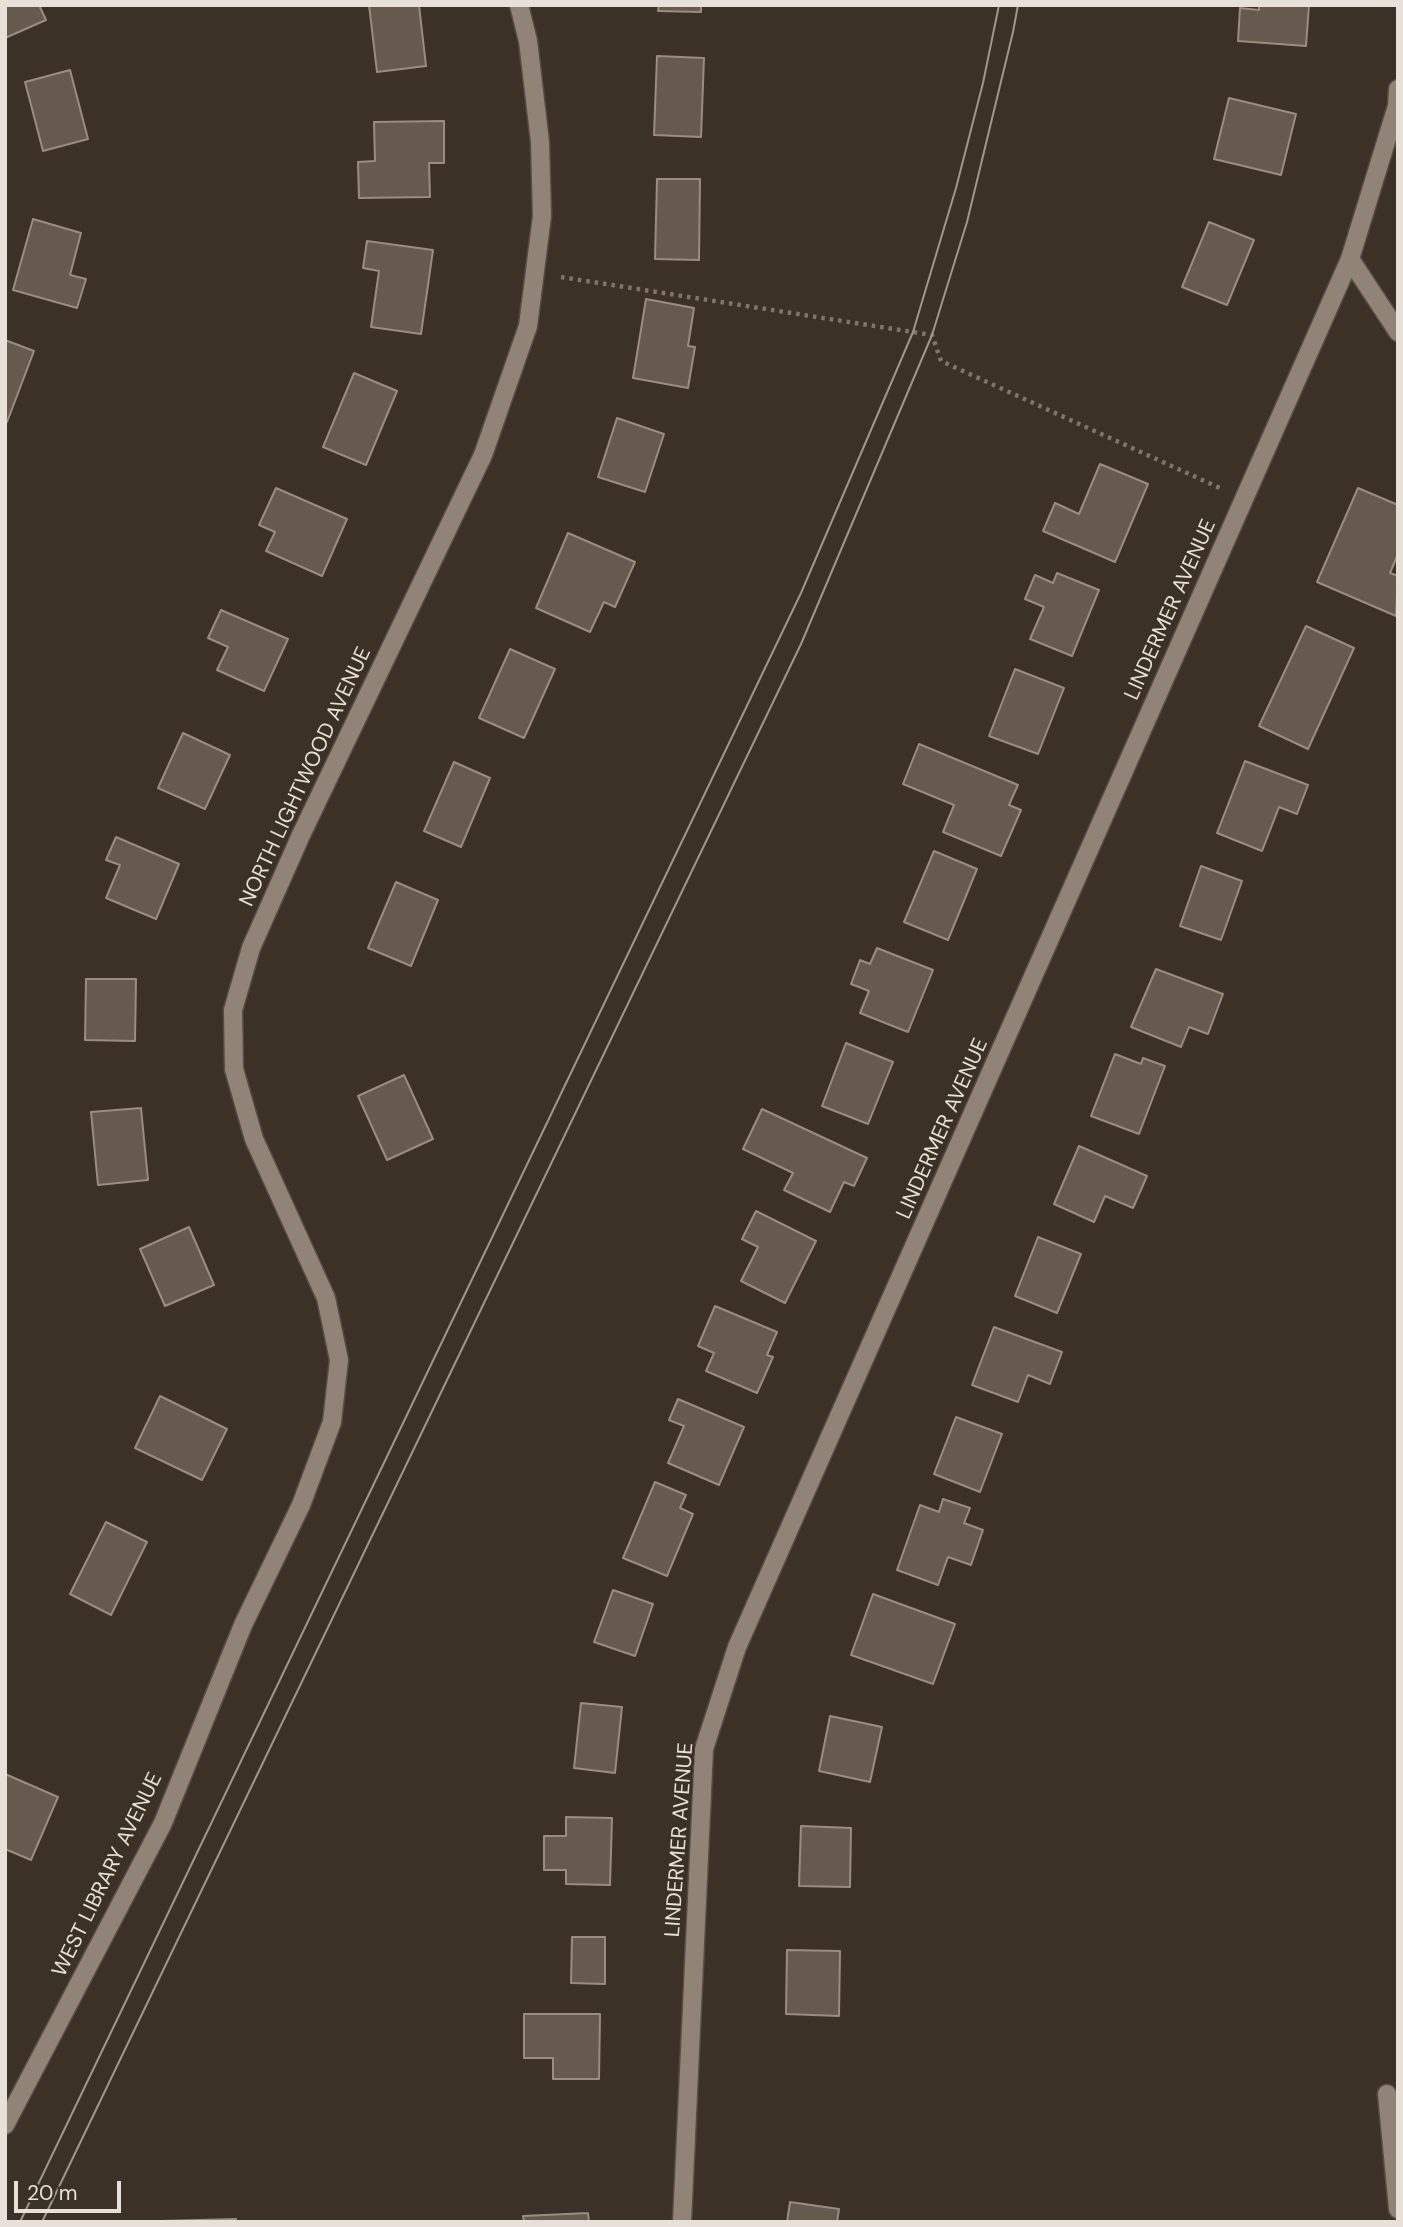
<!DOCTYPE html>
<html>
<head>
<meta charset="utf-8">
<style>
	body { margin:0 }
	#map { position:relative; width:1403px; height:2227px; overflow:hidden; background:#3c3126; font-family:"DM Sans",sans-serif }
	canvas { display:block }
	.frame { position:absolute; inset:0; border:7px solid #e8e1da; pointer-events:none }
	.scale { position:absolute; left:14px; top:2181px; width:107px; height:32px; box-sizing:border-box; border:4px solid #e8e1da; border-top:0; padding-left:9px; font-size:21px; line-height:24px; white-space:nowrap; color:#e8e1da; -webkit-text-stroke:5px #3c3126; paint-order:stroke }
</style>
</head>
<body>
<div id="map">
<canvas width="1403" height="2227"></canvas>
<div class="frame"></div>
<div class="scale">20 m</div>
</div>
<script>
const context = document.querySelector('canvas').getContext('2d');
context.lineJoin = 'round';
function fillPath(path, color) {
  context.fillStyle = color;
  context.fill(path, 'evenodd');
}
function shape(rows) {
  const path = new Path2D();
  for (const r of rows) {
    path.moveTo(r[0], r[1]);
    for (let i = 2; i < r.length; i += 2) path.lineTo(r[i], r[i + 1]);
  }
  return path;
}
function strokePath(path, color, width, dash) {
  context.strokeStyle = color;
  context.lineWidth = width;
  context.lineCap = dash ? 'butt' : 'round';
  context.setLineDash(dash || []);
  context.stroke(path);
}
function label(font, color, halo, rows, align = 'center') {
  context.font = font + ' "DM Sans",sans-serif';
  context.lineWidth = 6;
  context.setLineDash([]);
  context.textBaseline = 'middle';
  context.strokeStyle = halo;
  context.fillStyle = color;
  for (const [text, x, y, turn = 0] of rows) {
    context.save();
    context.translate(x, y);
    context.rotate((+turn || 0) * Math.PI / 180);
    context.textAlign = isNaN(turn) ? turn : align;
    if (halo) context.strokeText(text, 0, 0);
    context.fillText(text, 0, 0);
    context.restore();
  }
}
const building = shape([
	[5,5,39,5,46,20,5,38,5,5],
	[369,5,419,5,426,66,377,72,369,5],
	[659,5,701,5,701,12,658,11,659,5],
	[1259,5,1309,5,1306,46,1238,41,1240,8,1259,10,1259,5],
	[657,56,704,58,701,137,654,135,657,56],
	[70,70,88,139,43,151,25,82,70,70],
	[1229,98,1296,114,1281,175,1214,159,1229,98],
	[444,121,444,163,429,163,430,197,359,198,358,162,375,161,374,122,444,121],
	[657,179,700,179,699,260,655,259,657,179],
	[33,219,81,233,70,275,86,279,77,308,13,290,33,219],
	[1209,222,1254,240,1227,305,1182,287,1209,222],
	[367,241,433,250,421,334,371,327,379,271,363,268,367,241],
	[646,299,694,308,688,346,695,347,688,388,633,378,646,299],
	[5,340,34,351,7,422,5,422,5,340],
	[354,373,397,391,366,465,323,447,354,373],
	[617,418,664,434,645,492,598,477,617,418],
	[1100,464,1148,484,1115,562,1043,531,1055,503,1079,514,1100,464],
	[276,488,347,519,322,576,266,551,275,532,259,525,276,488],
	[1358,488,1398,505,1398,554,1390,573,1398,576,1396,616,1317,582,1358,488],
	[568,533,635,562,615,607,604,602,590,632,536,608,568,533],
	[1057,573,1099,590,1072,656,1030,639,1044,607,1025,599,1035,575,1053,583,1057,573],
	[221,610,288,639,264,691,217,670,228,647,208,638,221,610],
	[1306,626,1354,648,1308,749,1259,726,1306,626],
	[510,649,555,669,524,738,479,718,510,649],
	[1015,669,1064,688,1038,754,989,736,1015,669],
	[183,733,230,755,205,809,158,788,183,733],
	[919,744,1018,785,1009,805,1021,810,1001,856,943,832,954,805,903,784,919,744],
	[1245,761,1308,785,1297,814,1279,807,1262,851,1217,833,1245,761],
	[454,762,490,778,461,847,424,831,454,762],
	[116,837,179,864,156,919,106,898,120,865,106,860,116,837],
	[934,851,977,869,948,940,904,922,934,851],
	[1201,866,1242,881,1221,940,1180,926,1201,866],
	[396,882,438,900,411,966,368,948,396,882],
	[877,948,933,970,908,1032,860,1013,869,991,851,984,860,960,870,964,877,948],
	[1156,969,1223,994,1208,1034,1189,1027,1181,1047,1131,1027,1156,969],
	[86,979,136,979,135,1041,85,1040,86,979],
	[846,1043,893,1062,868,1124,822,1106,846,1043],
	[1115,1054,1141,1064,1143,1058,1165,1066,1139,1134,1091,1116,1115,1054],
	[404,1075,433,1139,387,1160,358,1096,404,1075],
	[141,1108,148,1180,98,1185,91,1112,141,1108],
	[762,1109,867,1158,854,1186,844,1182,830,1212,784,1190,793,1173,743,1149,762,1109],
	[1079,1146,1147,1176,1133,1208,1105,1196,1094,1222,1054,1204,1079,1146],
	[756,1211,816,1241,785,1303,741,1281,758,1247,742,1239,756,1211],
	[189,1227,214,1285,165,1306,140,1249,189,1227],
	[1038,1237,1081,1254,1057,1313,1015,1296,1038,1237],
	[715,1306,777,1332,767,1355,773,1357,757,1393,706,1371,714,1353,698,1346,715,1306],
	[994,1327,1062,1352,1050,1384,1028,1375,1018,1402,972,1385,994,1327],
	[160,1396,227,1429,202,1480,135,1448,160,1396],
	[678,1399,744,1427,719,1485,668,1463,684,1426,669,1420,678,1399],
	[956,1417,1002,1434,980,1492,934,1474,956,1417],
	[655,1482,686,1495,680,1508,693,1514,667,1576,623,1558,655,1482],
	[943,1499,970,1508,964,1523,983,1530,971,1565,948,1557,938,1585,897,1570,920,1505,939,1512,943,1499],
	[106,1522,147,1542,111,1615,70,1594,106,1522],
	[613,1590,653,1604,635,1656,594,1642,613,1590],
	[873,1594,955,1624,933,1684,851,1655,873,1594],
	[581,1703,622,1707,615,1773,574,1768,581,1703],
	[830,1716,882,1727,870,1782,819,1771,830,1716],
	[5,1774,58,1797,31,1860,5,1849,5,1774],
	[566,1817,612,1818,610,1885,566,1884,566,1870,544,1870,544,1836,566,1836,566,1817],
	[801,1826,851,1828,850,1887,799,1886,801,1826],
	[572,1937,605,1937,605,1984,571,1983,572,1937],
	[787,1950,840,1951,839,2016,786,2014,787,1950],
	[524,2014,600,2014,599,2079,553,2079,553,2058,524,2058,524,2014],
	[790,2202,839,2209,837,2222,787,2222,790,2202],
	[588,2213,589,2222,524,2222,523,2216,588,2213],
	[236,2219,236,2222,160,2222,160,2221,236,2219]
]);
const path = shape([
	[561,277,932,335,941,361,1222,489]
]);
const minor = shape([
	[1350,259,1398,332],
	[1387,2094,1398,2209],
	[5,2125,163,1823,243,1625,301,1505,332,1422,339,1360,326,1298,254,1139,234,1069,233,1010,251,948,301,835,483,455,528,326,542,216,540,142,528,41,519,5],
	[682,2222,704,1749,737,1647,1350,259,1397,106,1398,89]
]);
const tram = shape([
	[20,2222,801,593,913,332,956,188,983,83,999,5],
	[42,2222,801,644,932,335,967,222,1013,32,1018,5]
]);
const streetNames = [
	["LINDERMER AVENUE",1171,610,-66],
	["NORTH LIGHTWOOD AVENUE",306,777,-65],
	["LINDERMER AVENUE",943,1129,-66],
	["LINDERMER AVENUE",680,1840,-86],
	["WEST LIBRARY AVENUE",108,1875,-64]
];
fillPath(building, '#66594e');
strokePath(building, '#9a8c80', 2);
strokePath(minor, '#564c43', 21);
strokePath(path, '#7e756b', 4.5, [3.5, 5]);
strokePath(minor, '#918376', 18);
strokePath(tram, '#9f968d', 2);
label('21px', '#e8e1da', '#3c3126', streetNames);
</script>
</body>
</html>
